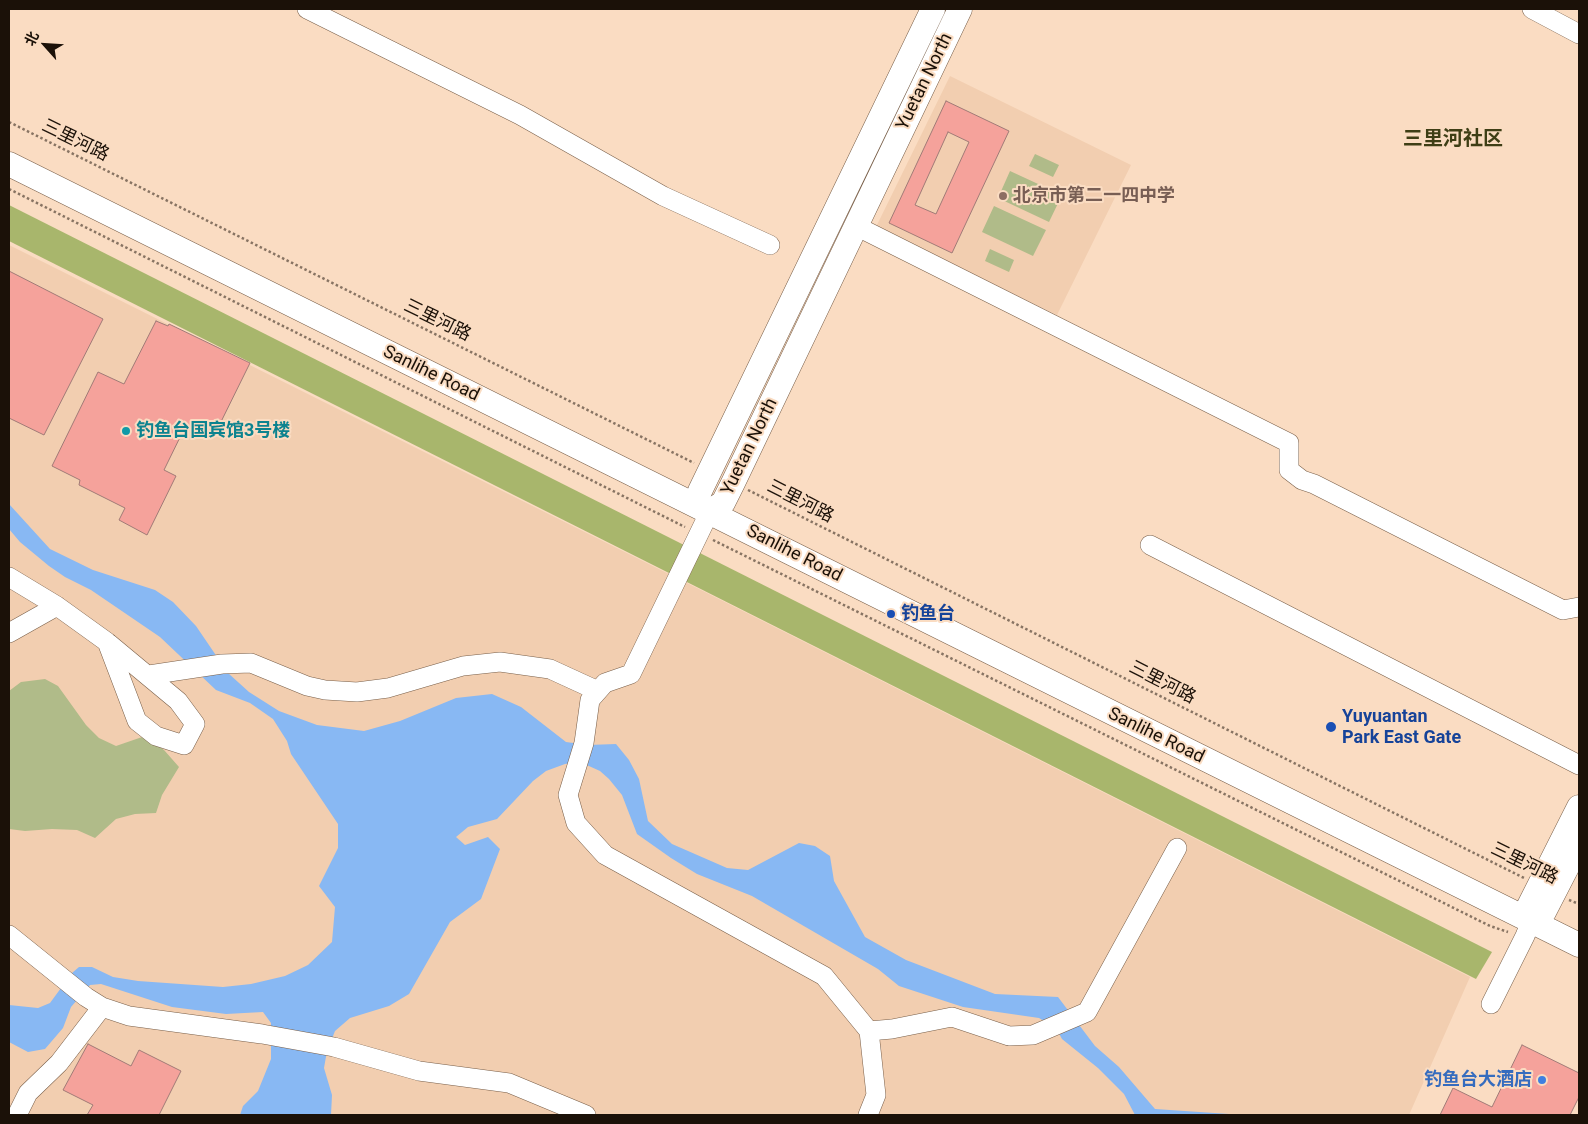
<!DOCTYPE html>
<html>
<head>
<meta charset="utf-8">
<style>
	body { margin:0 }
	#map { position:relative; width:1588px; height:1124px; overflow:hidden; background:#fadcc2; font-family:Roboto,"Noto Sans SC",sans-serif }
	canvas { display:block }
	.frame { position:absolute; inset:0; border:10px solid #1b1108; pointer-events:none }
	.north { position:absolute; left:20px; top:20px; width:50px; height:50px; -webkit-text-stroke:4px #fadcc2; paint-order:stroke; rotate:296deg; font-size:14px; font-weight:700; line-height:20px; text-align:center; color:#1b1108 }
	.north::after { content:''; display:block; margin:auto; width:18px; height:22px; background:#1b1108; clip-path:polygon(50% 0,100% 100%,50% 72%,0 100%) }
</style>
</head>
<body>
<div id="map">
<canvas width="1588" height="1124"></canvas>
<div class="frame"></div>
<div class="north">北</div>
</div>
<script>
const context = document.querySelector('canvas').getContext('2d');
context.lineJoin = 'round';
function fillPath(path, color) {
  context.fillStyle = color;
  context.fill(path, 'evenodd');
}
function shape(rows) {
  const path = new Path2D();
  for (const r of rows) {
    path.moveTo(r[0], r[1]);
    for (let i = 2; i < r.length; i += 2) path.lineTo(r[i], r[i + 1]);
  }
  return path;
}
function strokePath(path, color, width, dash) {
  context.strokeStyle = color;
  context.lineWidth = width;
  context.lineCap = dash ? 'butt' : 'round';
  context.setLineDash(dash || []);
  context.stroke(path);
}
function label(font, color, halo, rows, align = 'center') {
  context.font = font + ' Roboto,"Noto Sans SC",sans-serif';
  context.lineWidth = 4;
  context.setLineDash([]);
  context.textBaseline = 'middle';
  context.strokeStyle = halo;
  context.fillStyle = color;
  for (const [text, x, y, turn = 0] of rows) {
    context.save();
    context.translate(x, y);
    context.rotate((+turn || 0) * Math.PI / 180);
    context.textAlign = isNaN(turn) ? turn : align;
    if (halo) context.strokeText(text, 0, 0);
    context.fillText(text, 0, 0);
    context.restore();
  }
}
const built = shape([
	[950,76,1131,165,1057,315,876,227],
	[9,245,695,587,1470,977,1409,1115,9,1115]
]);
const green = shape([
	[1035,154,1059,165,1053,177,1029,166],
	[1010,171,1062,195,1049,222,998,198],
	[994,206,1046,230,1033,256,982,232],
	[990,249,1014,260,1009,272,985,261],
	[45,679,58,686,86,725,99,738,116,746,145,736,164,750,179,767,162,795,156,813,135,814,116,819,95,838,77,830,52,829,25,831,9,829,9,691,21,682]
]);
const forest = shape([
	[9,205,1492,952,1476,979,9,241]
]);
const water = shape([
	[9,504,50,549,93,570,155,590,173,602,196,626,228,673,249,692,279,711,317,725,364,731,400,721,456,698,492,694,521,707,566,742,588,745,616,744,629,760,639,779,648,821,672,844,727,868,748,870,799,843,815,846,830,856,834,881,865,937,906,960,995,994,1058,997,1095,1046,1119,1067,1155,1109,1244,1115,1135,1115,1124,1094,1098,1068,1062,1039,1056,1028,1039,1018,963,1007,899,986,878,969,752,896,697,874,671,858,637,834,622,795,609,779,600,771,580,762,565,764,546,771,533,781,497,819,468,827,456,837,465,845,488,837,500,849,481,899,450,922,409,994,389,1006,350,1018,335,1031,327,1051,324,1068,332,1095,331,1115,240,1115,243,1106,258,1091,271,1059,271,1023,263,1012,226,1014,172,1007,101,984,90,985,71,1007,63,1028,45,1049,28,1052,9,1042,9,1005,38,1008,50,1003,72,973,79,967,92,967,113,977,138,981,223,987,251,984,285,976,308,965,332,942,335,907,319,886,338,848,338,824,291,754,287,741,273,719,250,703,216,690,160,637,91,590,65,577,49,566,20,542,9,529]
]);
const building = shape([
	[946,101,1009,131,952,253,889,223,946,101],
	[948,132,969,142,936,214,915,205,948,132],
	[9,271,103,319,44,435,9,418,9,271],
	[156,321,168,326,169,324,250,363,213,438,186,425,164,470,176,476,147,535,119,520,125,508,79,485,80,480,52,466,98,372,124,384,156,321],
	[88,1044,131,1066,139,1050,181,1071,159,1115,87,1115,93,1105,63,1090,88,1044],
	[1522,1045,1579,1073,1579,1097,1570,1115,1440,1115,1453,1088,1492,1107,1522,1045]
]);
const path = shape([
	[9,122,694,463],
	[9,189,685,527],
	[748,490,1524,878],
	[713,540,1490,926,1508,932],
	[1569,900,1579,904]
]);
const minor = shape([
	[307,9,520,115,663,196,770,245],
	[1532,9,1579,34],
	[856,226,1289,443,1289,470,1302,480,1314,484,1563,610,1579,607],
	[710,511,631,674,605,683,590,700,584,743,568,795,576,823,605,855,824,976,869,1031,876,1095,868,1115],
	[1150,545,1579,765],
	[9,577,57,606,107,642,178,701,195,724,184,745,156,736,137,721,107,642],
	[9,633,57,606],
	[149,675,222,664,251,663,307,686,325,690,357,692,388,688,463,666,500,662,550,669,598,691],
	[9,935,86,997,102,1007,129,1016,262,1034,334,1047,419,1071,509,1083,586,1115],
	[1491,1004,1525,936,1531,921],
	[869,1031,892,1029,952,1017,1009,1036,1033,1035,1087,1012,1177,848],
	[17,1115,28,1093,59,1063,102,1007]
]);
const major = shape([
	[9,164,1579,945],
	[700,491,933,9],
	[710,511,723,503,733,483,960,9],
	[1531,921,1529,906,1579,807],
	[1531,921,1544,912,1579,844]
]);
const markers = [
	[1003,196,5,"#8d6e63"],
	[126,431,5,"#0f9aa8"],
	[891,614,5,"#1a4fb4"],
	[1331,727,6,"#1a4fb4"],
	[1542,1080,5,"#3f7fe0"]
];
const streetNames = [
	["Yuetan North",925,82,-64],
	["三里河路",75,141,26],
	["三里河路",437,321,26],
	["Sanlihe Road",431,374,26],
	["Yuetan North",750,447,-64],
	["三里河路",800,502,27],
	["Sanlihe Road",794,554,27],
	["三里河路",1162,683,27],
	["Sanlihe Road",1156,736,26],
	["三里河路",1524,864,26]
];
const educationNames = [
	["北京市第二一四中学",1013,196]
];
const cultureNames = [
	["钓鱼台国宾馆3号楼",136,431]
];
const transitNames = [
	["钓鱼台",901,614],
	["Yuyuantan",1342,717],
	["Park East Gate",1342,738]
];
const shopNames = [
	["钓鱼台大酒店",1532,1080]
];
const quarterNames = [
	["三里河社区",1453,140]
];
fillPath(built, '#f2ceb0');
fillPath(green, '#b0bb89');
fillPath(forest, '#a8b66c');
fillPath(water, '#88b8f3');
fillPath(building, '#f5a29b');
strokePath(building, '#a17b77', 1);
strokePath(minor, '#795f49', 20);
strokePath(major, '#795f49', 25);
strokePath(path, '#887463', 2.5, [2.5, 2.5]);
strokePath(minor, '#fff', 19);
strokePath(major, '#fff', 24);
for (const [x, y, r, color] of markers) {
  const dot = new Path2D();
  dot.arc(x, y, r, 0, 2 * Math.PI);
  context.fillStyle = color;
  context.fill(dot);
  strokePath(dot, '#fadcc2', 2);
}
label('18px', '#1b1108', '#fadcc2', streetNames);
label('bold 18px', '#785e54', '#fadcc2', educationNames, 'left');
label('bold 18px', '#0d838f', '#fadcc2', cultureNames, 'left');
label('bold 18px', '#164399', '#fadcc2', transitNames, 'left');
label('bold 18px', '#366cbe', '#fadcc2', shopNames, 'right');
label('bold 20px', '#3e3e15', '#fadcc2', quarterNames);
</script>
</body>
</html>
